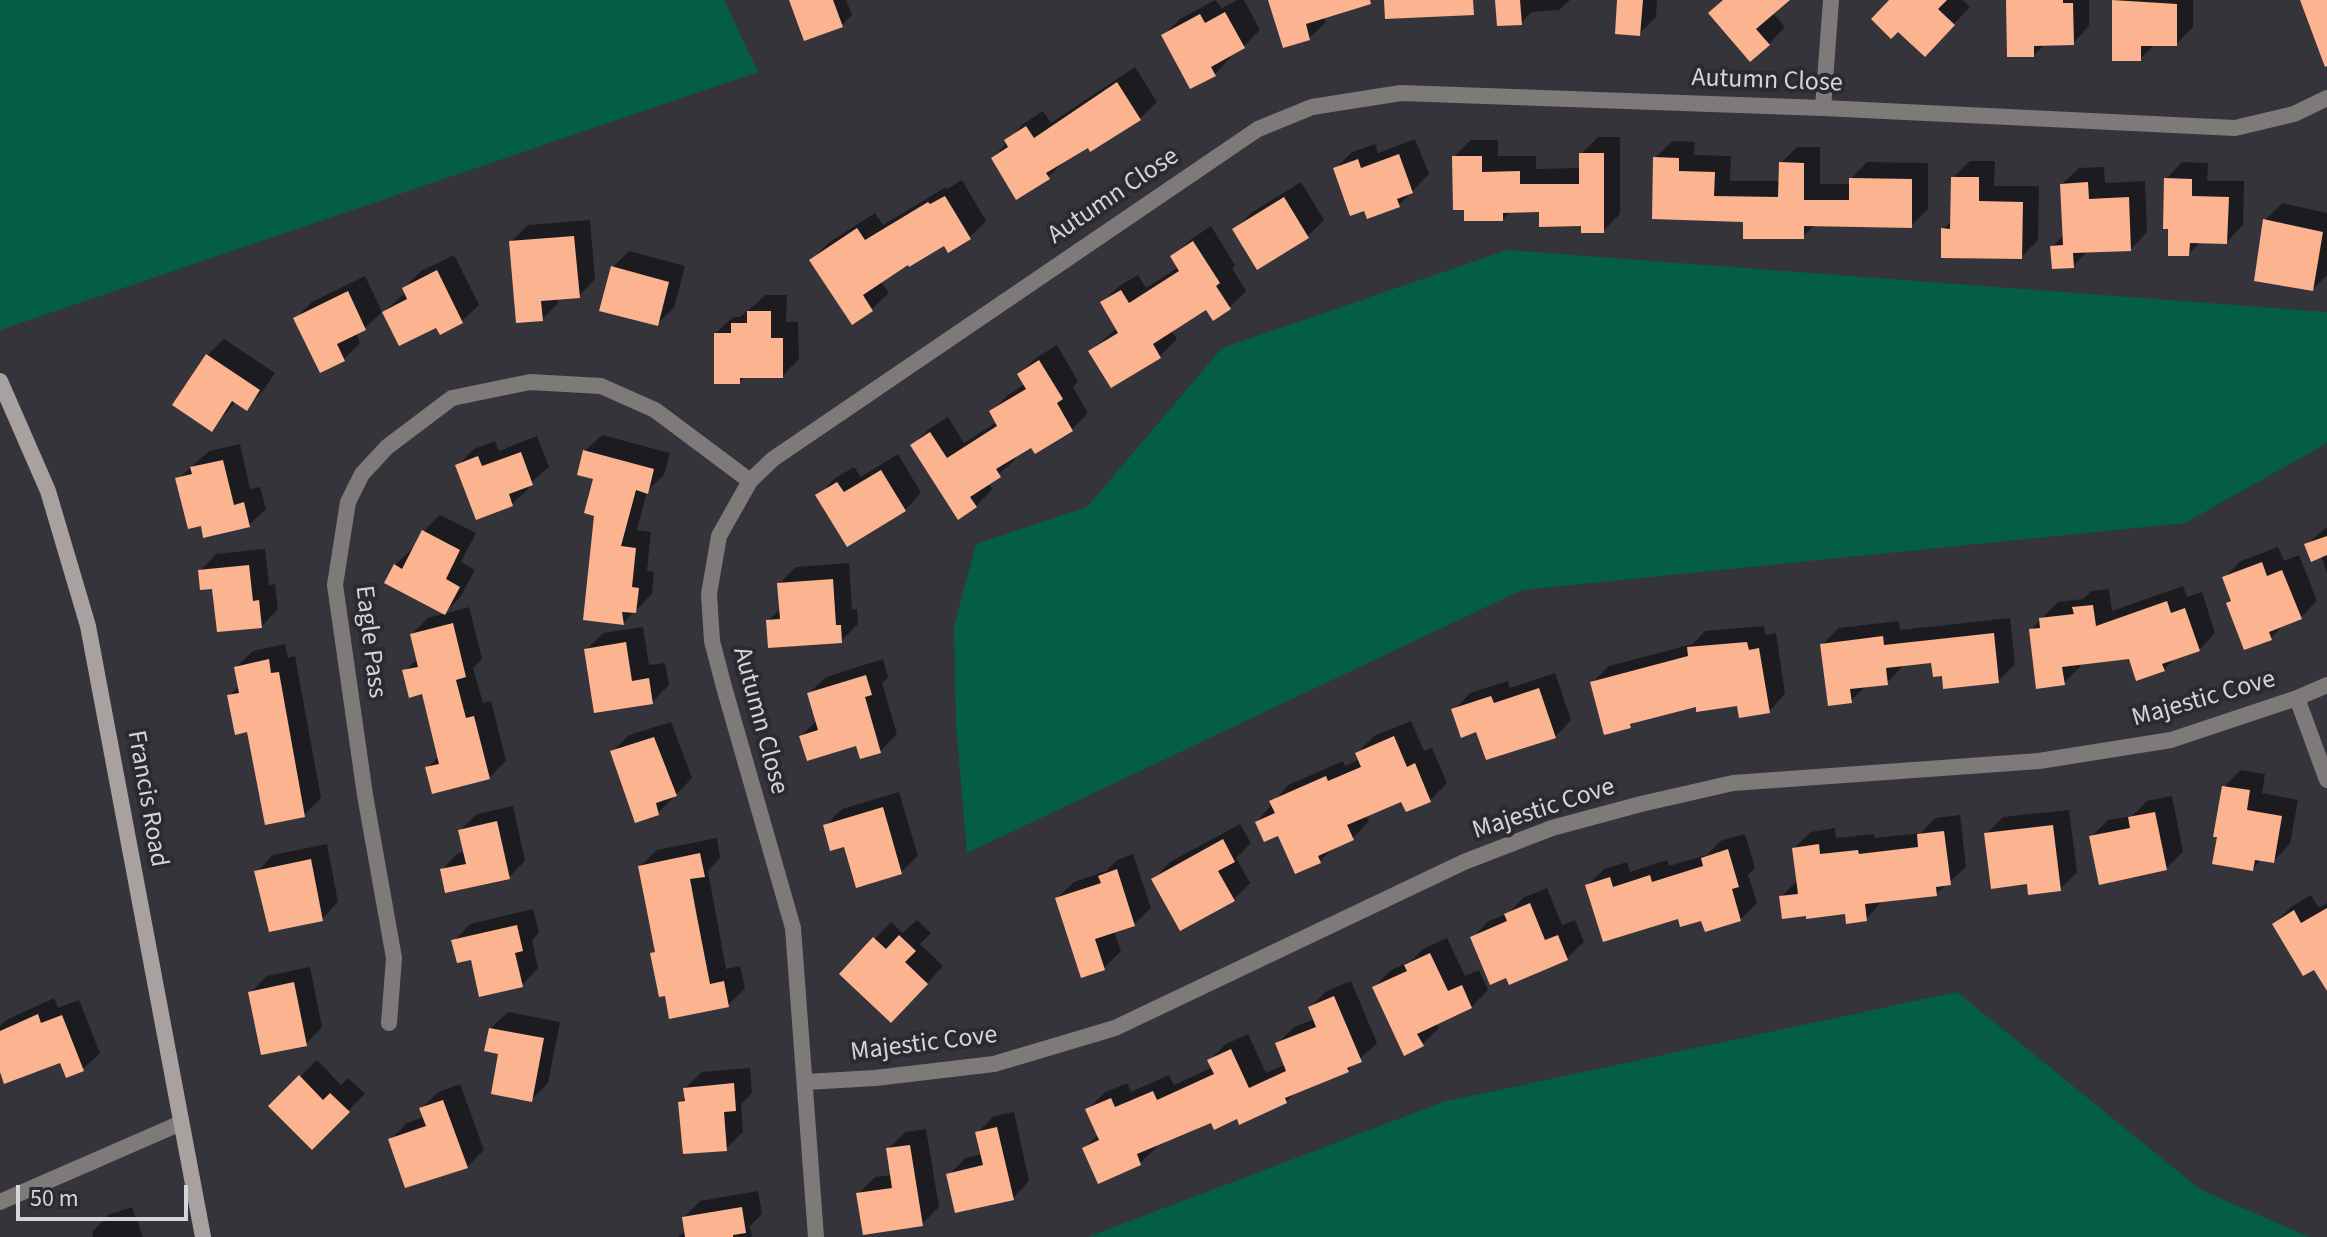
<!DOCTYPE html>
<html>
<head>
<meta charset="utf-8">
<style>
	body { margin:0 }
	#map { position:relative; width:2327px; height:1237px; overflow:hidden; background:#36343b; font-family:"Source Sans 3",sans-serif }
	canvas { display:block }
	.scale { position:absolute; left:16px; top:1185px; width:172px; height:36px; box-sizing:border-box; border:4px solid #d5d4d8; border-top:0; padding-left:10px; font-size:24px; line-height:28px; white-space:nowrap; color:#d5d4d8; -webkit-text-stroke:6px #2c2a31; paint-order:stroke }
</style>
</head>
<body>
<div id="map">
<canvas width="2327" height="1237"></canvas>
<div class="scale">50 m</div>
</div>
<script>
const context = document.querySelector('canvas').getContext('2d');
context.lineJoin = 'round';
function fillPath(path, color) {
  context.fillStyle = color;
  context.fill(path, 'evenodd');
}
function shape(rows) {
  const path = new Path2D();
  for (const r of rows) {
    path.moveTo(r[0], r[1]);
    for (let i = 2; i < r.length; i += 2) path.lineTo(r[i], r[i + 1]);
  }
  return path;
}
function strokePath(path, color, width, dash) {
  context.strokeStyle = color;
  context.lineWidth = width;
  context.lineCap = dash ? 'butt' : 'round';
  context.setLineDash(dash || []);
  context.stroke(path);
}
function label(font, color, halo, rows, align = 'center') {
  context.font = font + ' "Source Sans 3",sans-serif';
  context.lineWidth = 8;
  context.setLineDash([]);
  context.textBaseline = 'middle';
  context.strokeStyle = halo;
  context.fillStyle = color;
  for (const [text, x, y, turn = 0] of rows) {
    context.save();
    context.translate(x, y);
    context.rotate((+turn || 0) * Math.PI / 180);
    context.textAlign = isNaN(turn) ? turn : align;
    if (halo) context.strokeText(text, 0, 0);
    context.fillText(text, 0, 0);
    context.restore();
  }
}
const green = shape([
	[0,0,724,0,758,72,0,330],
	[1507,250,2327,312,2327,443,2185,523,1522,590,967,853,956,725,954,626,976,544,1087,507,1222,348],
	[1957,992,2201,1190,2310,1237,1088,1237,1443,1102]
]);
const shadow = shape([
	[791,0,846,0,852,15,842,25],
	[1215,0,1222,8,1237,0,1244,0,1260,30,1243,47,1229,54,1231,57,1215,74,1163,36,1180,19],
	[1271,0,1354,0,1324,17,1326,22,1309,38],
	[1497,0,1570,0,1559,10,1532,12,1521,23],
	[1611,0,1657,0,1656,17,1640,33,1619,1],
	[1723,0,1786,0,1772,12,1785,27,1769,44],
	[1892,0,1963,0,1970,7,1925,54],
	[2008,0,2089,0,2089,26,2073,43,2045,44,2034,55],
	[2114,0,2193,0,2193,27,2176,44,2155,44,2140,59,2114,59],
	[1135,67,1157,102,1140,119,1088,145,1065,161,1048,177,993,158,1023,124,1043,111,1051,123],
	[1598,137,1620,137,1620,214,1603,231,1541,210,1511,211,1503,219,1454,157,1471,140,1498,140,1498,156,1536,156,1536,169,1581,168,1581,154],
	[1415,139,1429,174,1399,205,1335,169,1352,152,1375,144,1378,153],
	[1672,141,1695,142,1694,155,1731,156,1730,181,1781,181,1781,163,1797,147,1820,147,1820,184,1851,184,1851,179,1867,162,1928,163,1928,209,1911,226,1816,224,1803,237,1745,220,1655,158],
	[1970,161,1995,161,1994,186,2039,186,2038,240,2021,257,1943,229,1953,220,1953,178],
	[2182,162,2208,163,2207,181,2244,181,2243,225,2227,242,2201,242,2188,254,2166,179],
	[2104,167,2105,183,2145,181,2147,232,2131,249,2089,250,2073,266,2052,247,2065,234,2062,184,2079,168],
	[962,180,986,221,970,237,945,243,908,262,880,280,889,293,872,309,853,322,812,260,828,243,875,213,883,225,946,187,947,189],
	[1301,182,1324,220,1308,236,1235,230,1251,213],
	[2282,203,2327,213,2327,275,2313,289,2265,220],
	[590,220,595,279,579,296,558,297,558,303,542,319,511,242,528,225],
	[1211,226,1235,265,1232,268,1246,291,1230,307,1207,307,1171,330,1177,339,1160,356,1111,385,1091,351,1117,328,1102,303,1119,286,1138,275,1146,288,1179,267,1173,257,1190,240],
	[629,251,685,266,674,308,657,324,612,268],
	[454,255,479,305,462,321,437,325,384,312,406,292,404,288,421,271],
	[365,276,382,312,365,328,356,333,360,343,344,359,296,318,312,302],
	[766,295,787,295,786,322,798,322,799,359,782,376,746,376,739,382,716,333,733,317,740,317],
	[224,339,275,373,263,391,246,408,236,401,211,430,208,355],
	[1057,345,1078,381,1073,387,1088,413,1072,429,1032,445,1014,456,1016,459,988,483,993,489,976,506,913,445,929,429,948,417,964,443,997,422,991,412,1008,395,1025,384,1019,374,1036,358],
	[602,435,670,453,664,475,647,491,637,530,651,532,647,571,654,572,652,594,623,623,596,515,596,477,585,451],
	[537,436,549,467,528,485,529,488,512,504,458,465,474,449,495,441,499,451],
	[240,444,250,489,260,487,266,509,249,525,202,524,178,479,209,451],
	[898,454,921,493,905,510,818,496,834,479,854,467,861,477],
	[440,515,476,533,461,562,475,570,461,596,445,613,395,565,412,549,414,550,424,531],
	[2327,527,2327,573,2321,556,2306,545],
	[2278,547,2284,561,2299,555,2317,601,2301,617,2285,623,2271,638,2228,603,2233,599,2224,578,2241,561],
	[265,549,269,585,275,584,278,609,262,626,200,571,216,554],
	[849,563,852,610,857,609,858,624,841,641,768,621,781,608,779,584,796,567],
	[2183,586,2187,597,2202,592,2215,633,2199,650,2176,657,2164,670,2130,657,2080,663,2080,667,2064,683,2031,630,2058,602,2083,599,2091,591,2109,589,2112,611],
	[469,607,482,659,473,668,483,703,491,701,506,761,489,778,427,768,439,756,423,692,405,671,418,658,412,634,428,618],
	[2010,618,2015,664,1998,681,1943,674,1933,660,1904,664,1887,683,1867,685,1851,701,1822,645,1839,628,1899,621,1900,630],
	[1764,626,1765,635,1776,633,1785,694,1769,711,1738,704,1697,705,1636,721,1630,726,1592,683,1609,666,1693,644,1705,631],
	[643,627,649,665,665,663,669,685,652,702,586,650,603,633],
	[285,644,288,658,295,656,321,798,304,815,248,730,229,696,240,685,236,667,253,651],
	[883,659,888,677,882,683,897,734,880,751,857,744,801,736,817,720,809,693,826,677],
	[1555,673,1571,720,1555,737,1478,730,1454,710,1470,693,1508,681,1510,688],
	[1411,721,1424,751,1432,748,1447,783,1430,800,1407,810,1402,799,1366,815,1369,821,1353,838,1335,846,1320,861,1279,833,1257,822,1288,785,1343,761,1345,766,1360,759,1357,753,1374,736],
	[671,722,692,778,658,813,612,752,629,735],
	[2241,770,2265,774,2262,793,2298,800,2290,844,2273,861,2262,859,2252,869,2224,787],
	[899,792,918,856,901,872,845,844,825,826,842,809],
	[2172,796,2183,852,2166,868,2091,837,2108,820,2132,816,2147,801],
	[513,806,525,861,509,877,442,870,458,853,465,852,460,830,477,814],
	[2069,810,2077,872,2060,889,2029,882,1986,834,2003,817],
	[1960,815,1966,867,1936,894,1883,900,1866,919,1781,897,1798,880,1794,848,1811,832,1835,828,1836,838,1874,834,1875,838,1921,833,1935,818],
	[1240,824,1251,843,1236,858,1250,883,1233,900,1154,879,1170,862],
	[1745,834,1755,868,1748,875,1757,903,1740,920,1679,916,1587,886,1604,869,1627,862,1630,872,1667,860,1669,866,1707,855,1720,841],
	[717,838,720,858,708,871,726,969,740,966,745,988,728,1005,666,993,653,954,657,949,640,866,657,850],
	[327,844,338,902,322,919,257,872,273,855],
	[1133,854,1151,908,1134,924,1114,931,1121,951,1104,968,1082,975,1057,898,1074,882,1106,871,1117,860],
	[1547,888,1562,925,1575,920,1584,942,1567,958,1473,937,1489,921,1509,913,1523,898],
	[2311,895,2319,908,2327,903,2327,987,2315,967,2274,924,2291,907],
	[533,909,539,933,532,940,538,968,522,985,472,957,454,941,470,924],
	[917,920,931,933,920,944,943,966,908,1004,842,974,891,922,903,933],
	[1447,938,1465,976,1479,970,1488,990,1471,1007,1436,1023,1439,1028,1422,1045,1374,987,1391,970,1411,961,1423,949],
	[310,967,322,1027,306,1044,250,993,267,976],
	[1351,981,1377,1043,1348,1070,1296,1092,1286,1101,1240,1122,1238,1116,1212,1121,1156,1144,1157,1147,1140,1163,1084,1148,1099,1134,1088,1109,1104,1093,1127,1083,1131,1092,1169,1075,1174,1085,1213,1067,1210,1060,1226,1044,1248,1034,1266,1073,1286,1064,1277,1044,1294,1027,1315,1019,1310,1007,1327,991],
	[54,998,58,1008,79,1000,100,1053,83,1069,62,1060,0,1066,0,1026,6,1020],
	[508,1012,560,1022,548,1083,531,1100,501,1052,491,1028],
	[317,1060,341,1085,348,1078,365,1094,312,1147,271,1106],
	[750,1068,752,1093,741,1104,743,1132,726,1149,680,1103,686,1097,685,1088,702,1072],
	[460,1084,484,1150,467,1167,390,1140,407,1123,424,1117,421,1109,438,1092],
	[1014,1112,1029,1181,1013,1198,949,1175,965,1158,982,1154,977,1133,994,1116],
	[926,1129,939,1207,922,1224,858,1194,875,1177,892,1175,888,1149,905,1132],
	[758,1191,762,1214,750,1226,752,1237,678,1237,686,1230,684,1217,700,1201],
	[132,1207,143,1237,93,1237,92,1232,108,1215]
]);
const building = shape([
	[789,0,833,0,843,27,804,41],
	[1268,0,1370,0,1371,4,1306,24,1310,40,1283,48],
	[1384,0,1473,0,1474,15,1385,19],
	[1495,0,1520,0,1522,25,1497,26],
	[1617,0,1643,0,1640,36,1615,34],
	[1723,0,1790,0,1756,29,1770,45,1750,62,1708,13],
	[1889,0,1947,0,1938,9,1955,25,1925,57,1898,32,1891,39,1871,19],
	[2006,0,2063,0,2063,3,2073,3,2074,45,2034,46,2034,57,2007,57],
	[2112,0,2177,4,2177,46,2141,46,2141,61,2112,61],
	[2300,0,2327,0,2327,66,2325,67],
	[1225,12,1245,48,1211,67,1216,76,1190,89,1161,35,1200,14,1205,23],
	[1117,82,1141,120,1090,152,1088,148,1046,173,1050,179,1016,200,991,158,1008,147,1004,140,1026,126,1034,138],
	[1579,153,1604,153,1604,233,1581,233,1581,226,1539,227,1539,212,1503,213,1503,221,1464,221,1464,210,1453,210,1452,156,1482,156,1482,172,1520,171,1520,184,1579,184],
	[1399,154,1413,193,1397,199,1400,207,1367,219,1364,211,1350,216,1333,168,1358,159,1361,168],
	[1653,157,1679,158,1679,171,1715,172,1714,196,1778,197,1779,162,1804,163,1804,200,1849,200,1849,178,1912,179,1912,228,1804,226,1804,239,1743,239,1743,222,1652,219],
	[1951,177,1979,177,1979,201,2023,202,2022,259,1941,258,1941,228,1950,229],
	[2164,178,2192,179,2192,196,2229,197,2227,244,2190,243,2189,256,2168,256,2168,229,2163,229],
	[2088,182,2089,199,2129,197,2131,251,2073,253,2074,268,2052,269,2050,246,2063,245,2060,184],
	[945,196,971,239,948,253,944,246,909,267,908,265,863,295,873,311,852,325,809,260,857,228,865,240,928,202,930,204],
	[1284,197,1309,238,1257,270,1232,229],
	[2263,219,2323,232,2313,291,2254,281],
	[574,236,580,298,541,301,543,321,516,323,509,241],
	[1193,241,1220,283,1216,286,1231,309,1213,321,1206,310,1153,344,1161,358,1111,388,1088,351,1118,333,1100,302,1121,290,1129,303,1179,271,1170,256],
	[611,266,669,282,658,326,599,311],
	[437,270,463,323,440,335,436,328,399,346,382,312,407,299,402,288],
	[348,291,366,330,337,344,345,361,320,373,293,318],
	[747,311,771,311,771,338,783,338,783,378,740,378,740,384,714,384,714,333,731,333,731,323,747,323],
	[206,354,260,390,247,411,232,401,212,432,172,405],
	[1039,360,1063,399,1057,403,1073,431,1035,454,1031,448,996,469,1001,477,970,497,977,507,958,520,910,445,930,432,947,458,997,426,989,411,1026,389,1017,374],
	[583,450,654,469,648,494,636,490,621,546,636,548,632,587,639,588,636,613,622,612,624,625,583,620,594,516,584,513,593,479,577,475],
	[521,452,533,485,509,494,513,506,476,520,455,465,478,456,482,466],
	[223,460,234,505,244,502,250,527,203,538,201,526,188,529,175,478,192,474,190,467],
	[881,470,906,511,847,547,815,495,837,482,844,492],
	[422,530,460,550,446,579,460,587,445,615,384,583,394,564,402,569],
	[2327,536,2327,555,2311,562,2304,544],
	[2262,562,2267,576,2282,570,2302,619,2269,632,2272,640,2244,650,2226,603,2231,601,2222,577],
	[249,565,253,601,259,600,262,628,217,632,212,589,200,590,198,570],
	[833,579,836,625,841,625,842,643,768,648,766,620,780,619,777,583],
	[2167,601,2171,613,2185,608,2200,651,2162,664,2165,671,2136,681,2129,659,2062,667,2065,685,2036,689,2029,629,2040,628,2039,618,2074,614,2072,607,2093,605,2096,626],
	[453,623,466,677,456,680,466,718,474,716,490,779,432,794,425,767,439,764,422,694,409,698,402,670,418,667,410,634],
	[1994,633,1999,683,1943,689,1942,676,1933,677,1931,663,1886,668,1888,685,1850,689,1852,703,1828,706,1820,644,1883,636,1884,645],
	[626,642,632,681,649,678,653,704,594,713,584,649],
	[1747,642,1749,650,1759,648,1770,713,1739,718,1737,706,1696,712,1696,707,1630,724,1631,728,1604,735,1590,682,1688,656,1687,647],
	[269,659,271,673,279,672,305,817,265,825,247,732,235,735,227,695,239,693,234,667],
	[866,675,872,695,865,697,881,753,860,759,856,746,807,761,799,736,818,730,807,693],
	[1539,688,1556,738,1486,760,1476,732,1461,738,1451,709,1491,696,1494,703],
	[1394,736,1407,767,1415,763,1431,802,1406,812,1401,802,1347,825,1354,840,1318,856,1321,863,1295,874,1278,836,1264,842,1255,822,1275,813,1269,801,1326,776,1328,781,1361,767,1355,753],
	[654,737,677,796,656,803,659,815,635,823,610,751],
	[2222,786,2250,790,2247,810,2282,816,2274,863,2255,860,2253,871,2212,864,2217,837,2213,837],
	[883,807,902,874,856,888,844,847,830,851,823,825],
	[2155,812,2167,870,2099,885,2089,836,2130,828,2128,817],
	[497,821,510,879,445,893,440,869,466,864,458,830],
	[2053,825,2061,891,2028,895,2027,884,1991,889,1984,833],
	[1944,831,1951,885,1936,887,1937,896,1865,904,1867,921,1846,924,1845,914,1806,919,1806,916,1782,919,1779,896,1798,894,1792,848,1819,844,1820,854,1858,850,1859,854,1918,847,1917,834],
	[1223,839,1235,862,1218,871,1235,901,1180,931,1151,879],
	[1728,849,1739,887,1732,889,1741,921,1705,932,1701,921,1680,927,1678,919,1603,942,1585,885,1610,877,1613,887,1650,875,1652,882,1703,866,1701,858],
	[700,853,705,877,690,879,697,917,710,984,724,981,729,1007,669,1019,665,996,659,997,650,953,655,952,638,866],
	[311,859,323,921,269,932,254,871],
	[1117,869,1135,926,1095,939,1105,970,1081,978,1055,898,1101,883,1098,876],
	[1530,903,1545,940,1558,935,1568,960,1509,985,1506,978,1490,985,1470,937,1507,921,1504,914],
	[2327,908,2327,991,2314,970,2303,976,2272,924,2294,910,2301,923],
	[517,925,523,951,515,953,523,987,479,997,471,960,457,963,451,940],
	[899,935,916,951,905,962,928,984,891,1023,839,974,873,937,886,949],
	[1430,953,1448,991,1462,985,1472,1008,1417,1034,1424,1046,1404,1056,1372,987,1407,971,1404,965],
	[294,982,307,1046,261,1055,248,992],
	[1334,996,1362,1062,1347,1068,1349,1072,1285,1098,1287,1103,1239,1125,1237,1119,1214,1130,1211,1123,1137,1154,1141,1165,1098,1184,1082,1148,1099,1140,1085,1109,1111,1098,1115,1107,1153,1091,1157,1100,1214,1074,1207,1060,1231,1049,1249,1088,1286,1071,1275,1043,1316,1027,1308,1007],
	[38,1014,41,1023,62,1015,84,1071,66,1078,60,1063,4,1084,0,1072,0,1031],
	[489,1028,544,1038,532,1102,491,1094,498,1054,484,1051],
	[299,1075,323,1100,330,1093,350,1112,312,1150,268,1106],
	[734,1083,736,1111,724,1112,727,1151,683,1154,678,1102,685,1101,683,1088],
	[443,1100,468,1168,405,1188,388,1139,426,1126,419,1108],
	[997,1127,1014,1200,955,1213,946,1174,983,1165,975,1132],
	[910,1145,923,1226,863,1235,856,1193,892,1188,886,1148],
	[742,1207,746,1233,733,1235,733,1237,685,1237,682,1217]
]);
const street = shape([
	[1823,108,1831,0],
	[2297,698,2327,780],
	[389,1023,394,958,365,795,335,585,348,502,362,474,387,447,452,398,530,382,601,386,655,410,750,481],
	[806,1082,875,1078,994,1064,1115,1028,1464,862,1552,828,1641,804,1733,783,2039,761,2171,740,2297,698,2327,685],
	[0,1202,181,1123],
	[816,1237,793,928,724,687,712,641,709,594,719,536,750,481,773,459,1258,129,1312,107,1401,93,1823,108,2235,128,2294,114,2327,98]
]);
const secondary = shape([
	[0,381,48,491,88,626,203,1237]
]);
const streetNames = [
	["Autumn Close",1767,82,2],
	["Autumn Close",1114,197,-34],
	["Eagle Pass",369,642,83],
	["Majestic Cove",2204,700,-16],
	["Autumn Close",759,721,75],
	["Francis Road",146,799,80],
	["Majestic Cove",1544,810,-18],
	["Majestic Cove",924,1045,-7]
];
fillPath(green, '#035e43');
fillPath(shadow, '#0007');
fillPath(building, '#fbb390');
strokePath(street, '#7f7a7a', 16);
strokePath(secondary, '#a9a1a0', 16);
label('26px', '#d5d4d8', '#2c2a31', streetNames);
</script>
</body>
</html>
